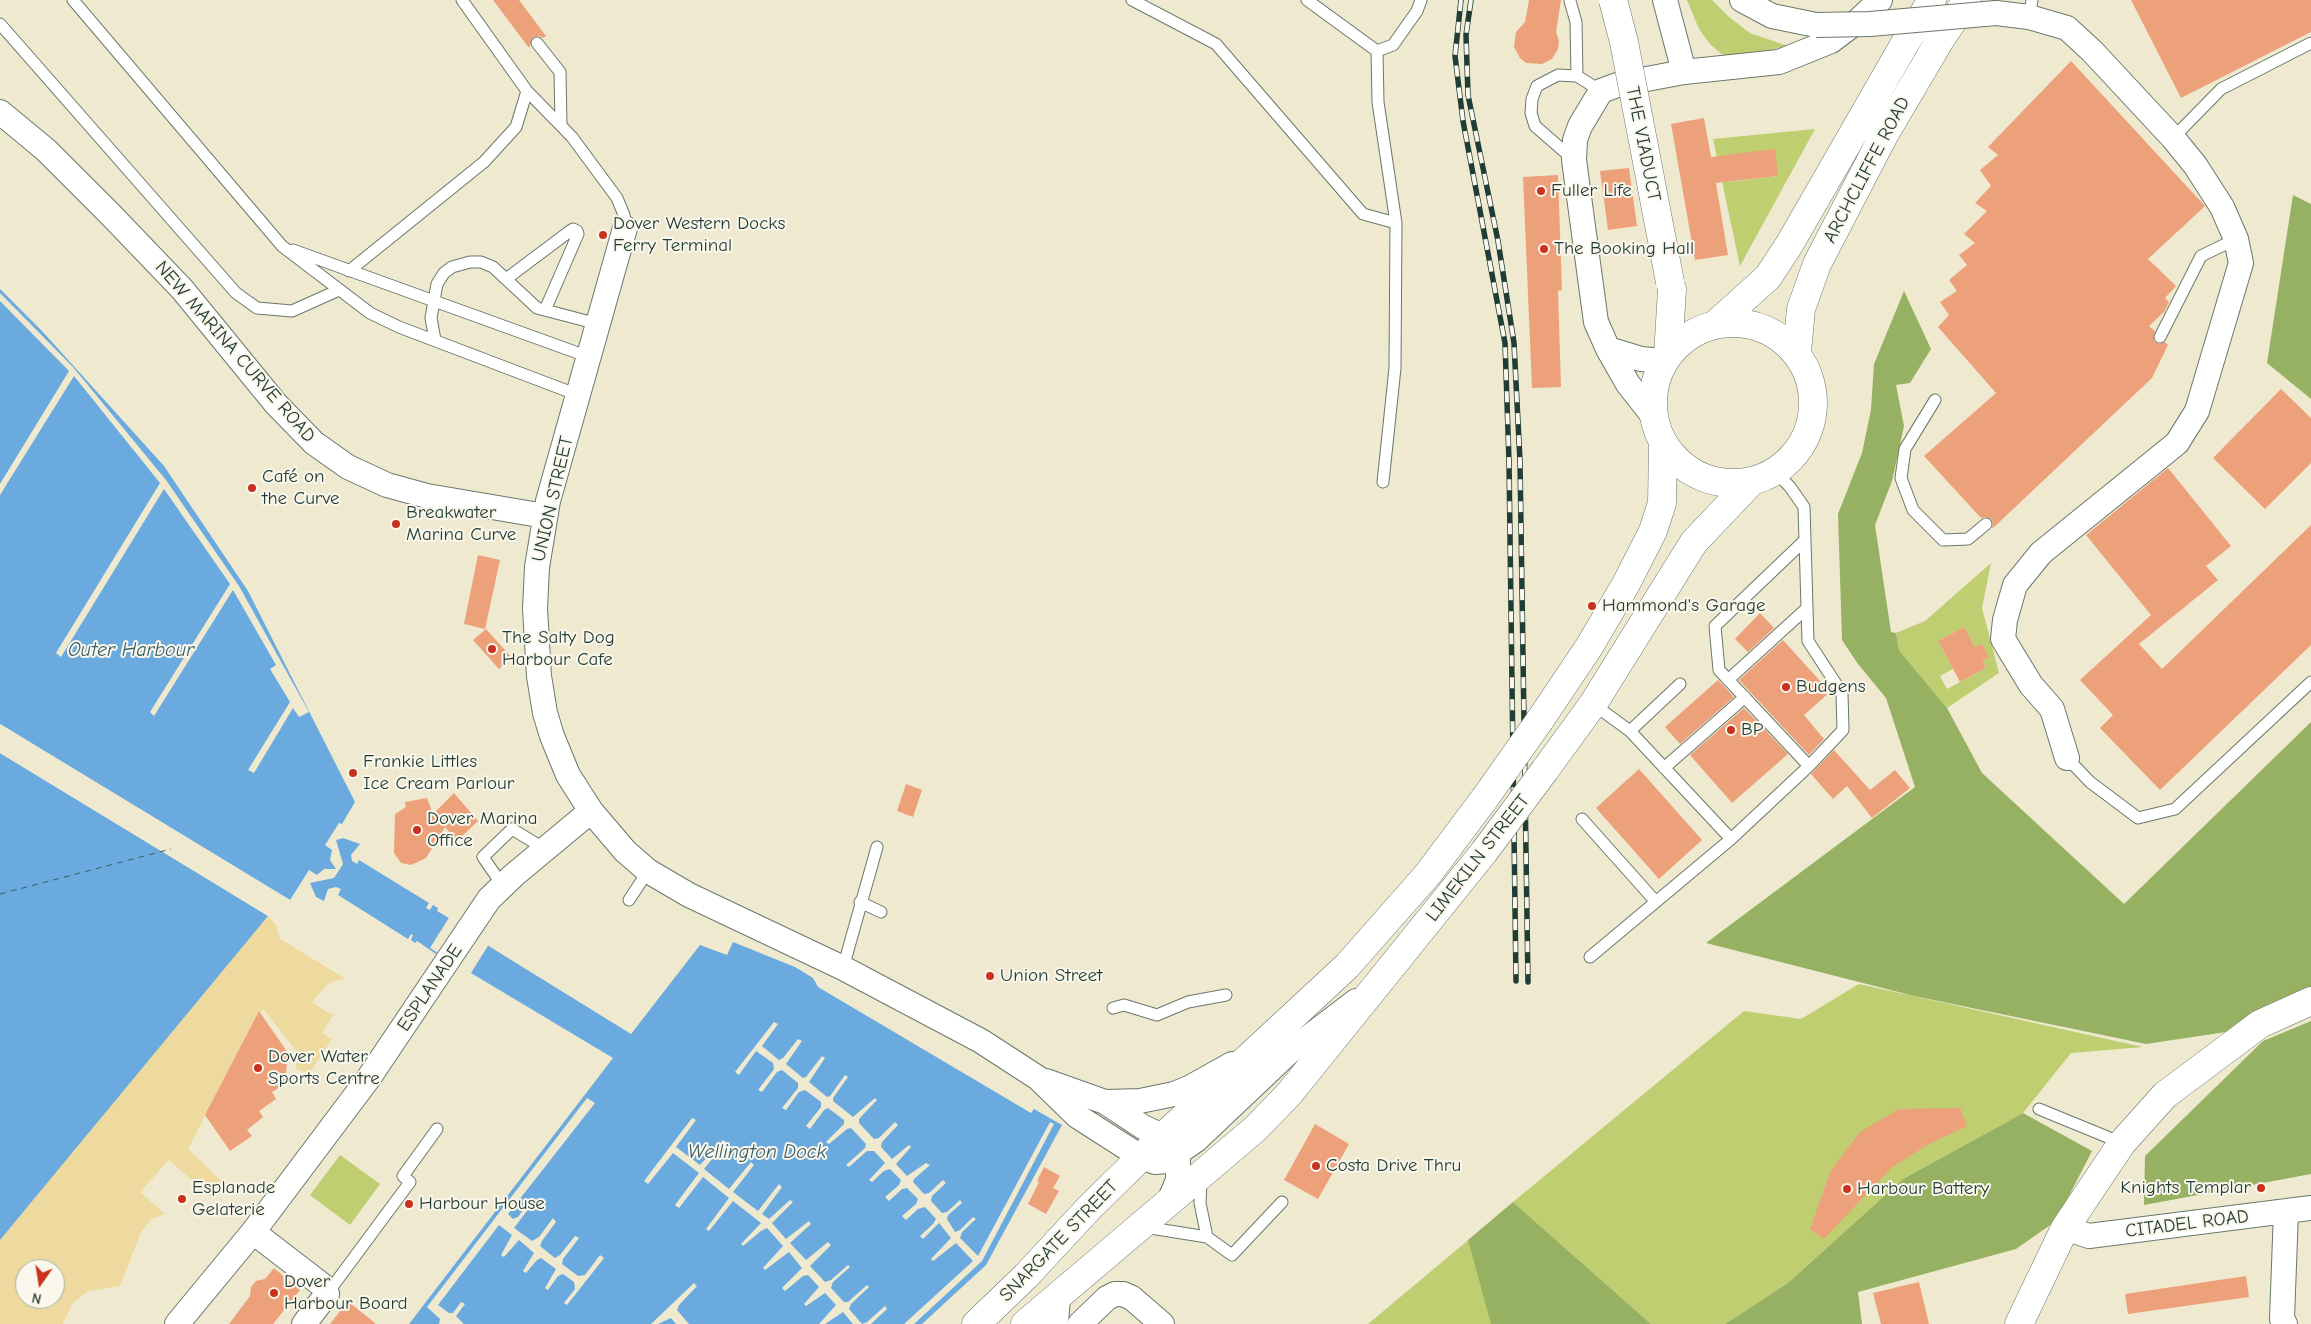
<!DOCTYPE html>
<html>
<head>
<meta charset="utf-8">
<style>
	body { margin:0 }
	#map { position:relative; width:2311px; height:1324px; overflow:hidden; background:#efe9d0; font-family:"Comic Neue",sans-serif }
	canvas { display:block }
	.north { position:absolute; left:15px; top:1259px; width:50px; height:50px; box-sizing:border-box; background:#fbf7ec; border:1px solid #a3ada2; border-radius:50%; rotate:193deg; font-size:14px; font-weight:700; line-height:20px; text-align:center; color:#1f3d34 }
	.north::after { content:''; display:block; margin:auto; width:18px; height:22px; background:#c8321e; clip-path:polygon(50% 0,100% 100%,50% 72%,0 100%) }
</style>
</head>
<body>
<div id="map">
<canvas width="2311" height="1324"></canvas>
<div class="north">N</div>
</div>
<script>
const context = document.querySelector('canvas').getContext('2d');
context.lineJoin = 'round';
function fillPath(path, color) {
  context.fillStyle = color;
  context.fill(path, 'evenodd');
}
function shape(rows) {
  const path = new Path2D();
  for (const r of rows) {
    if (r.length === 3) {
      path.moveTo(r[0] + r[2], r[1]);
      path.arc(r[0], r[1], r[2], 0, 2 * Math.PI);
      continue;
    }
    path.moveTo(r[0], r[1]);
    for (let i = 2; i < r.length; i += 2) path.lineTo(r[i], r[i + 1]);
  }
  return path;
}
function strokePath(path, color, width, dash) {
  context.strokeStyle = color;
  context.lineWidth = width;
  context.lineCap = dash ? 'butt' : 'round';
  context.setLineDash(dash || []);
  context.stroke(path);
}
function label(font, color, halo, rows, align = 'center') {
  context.font = font + ' "Comic Neue",sans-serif';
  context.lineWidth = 4;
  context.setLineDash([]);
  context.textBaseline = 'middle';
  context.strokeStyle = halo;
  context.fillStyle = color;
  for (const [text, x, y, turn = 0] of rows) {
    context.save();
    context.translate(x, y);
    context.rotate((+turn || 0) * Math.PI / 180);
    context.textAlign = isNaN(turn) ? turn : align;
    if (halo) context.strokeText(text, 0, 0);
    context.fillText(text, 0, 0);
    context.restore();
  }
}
const green = shape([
	[1687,0,1712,0,1729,17,1750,33,1788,46,1749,55,1724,56,1710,44,1699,29],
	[1815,129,1740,266,1713,139],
	[1725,156,1778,176,1728,182],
	[1991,563,1982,608,1999,673,1947,708,1899,650,1896,633,1925,621],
	[1964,627,1975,647,1989,657,1983,661,1986,668,1947,689,1940,676,1953,669,1938,641],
	[1859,984,2143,1047,2071,1053,2023,1113,1903,1179,1788,1283,1725,1324,1651,1324,1513,1202,1744,1011,1801,1019],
	[340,1155,380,1184,350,1225,310,1195],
	[1472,1237,1493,1324,1368,1324]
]);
const forest = shape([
	[2293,195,2311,204,2311,399,2267,363],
	[1904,291,1931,349,1910,383,1896,385,1904,426,1892,481,1875,525,1891,632,1896,633,1899,650,1947,708,1982,773,2124,904,2311,722,2311,991,2226,1032,2146,1044,1914,996,1706,943,1915,787,1886,698,1858,664,1842,640,1838,514,1862,453,1871,410,1874,364],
	[2311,1021,2311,1174,2144,1205,2145,1156,2263,1041],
	[2023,1113,2092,1151,2056,1221,2016,1249,1858,1292,1862,1324,1725,1324,1788,1283,1903,1179],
	[1513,1202,1651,1324,1491,1324,1468,1240]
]);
const sand = shape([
	[268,916,276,925,280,939,346,979,335,981,327,985,312,1002,326,1012,334,1014,322,1033,332,1039,309,1074,296,1069,297,1052,264,1010,259,1011,188,1149,222,1182,211,1197,169,1160,140,1192,165,1214,152,1219,141,1232,120,1286,88,1291,72,1304,63,1324,0,1324,0,985],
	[25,1269,55,1269,55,1299,25,1299]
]);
const water = shape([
	[0,289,42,331,164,466,248,591,355,802,342,824,339,823,325,845,332,850,330,860,336,869,324,869,317,875,309,870,290,900,0,724],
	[0,753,268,916,0,1240],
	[343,838,360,844,351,855,352,861,357,864,359,860,429,903,426,908,430,910,433,905,438,908,437,911,454,921,453,924,631,1034,700,945,727,955,733,942,795,967,813,978,818,987,1031,1113,1034,1109,1062,1125,986,1265,922,1324,409,1324,613,1058,471,973,438,950,436,954,417,941,415,943,411,940,413,935,411,934,408,939,338,895,341,889,336,887,328,889,324,901,316,897,310,883,334,878,343,864,336,840]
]);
const pier = shape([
	[0,293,73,367,166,480,239,586,309,712,299,717,293,708,254,773,248,770,290,702,270,669,276,665,233,590,154,716,150,712,230,584,164,489,61,657,56,653,160,483,74,376,0,495,0,484,69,371,0,301],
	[0,724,290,900,289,902,0,727],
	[0,751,269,914,270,917,0,753],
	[450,916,456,920,456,923,489,944,471,973,430,948],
	[774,1022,778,1024,762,1046,779,1060,783,1058,798,1039,802,1041,786,1064,803,1078,806,1077,822,1056,825,1058,809,1082,827,1097,830,1096,845,1075,848,1077,833,1098,833,1101,853,1117,875,1098,877,1100,859,1119,859,1123,874,1139,879,1138,895,1122,898,1125,882,1142,881,1147,892,1159,909,1145,911,1147,896,1164,907,1176,926,1163,930,1165,914,1179,913,1182,924,1194,929,1193,943,1180,946,1183,932,1196,931,1201,942,1213,947,1212,960,1200,962,1203,948,1215,947,1219,955,1232,960,1230,973,1217,976,1219,962,1232,960,1238,978,1256,1050,1122,1054,1124,982,1261,914,1324,904,1324,973,1261,956,1243,933,1261,931,1259,951,1238,939,1223,923,1239,920,1236,933,1224,936,1219,925,1207,918,1209,906,1220,902,1216,916,1204,918,1199,907,1188,902,1189,889,1201,885,1197,899,1185,901,1180,890,1169,884,1171,872,1182,869,1180,885,1163,874,1151,867,1151,849,1167,846,1165,865,1148,866,1144,851,1128,847,1129,829,1144,826,1142,844,1124,844,1120,828,1108,824,1110,810,1129,806,1126,821,1107,821,1102,805,1090,799,1092,786,1110,782,1108,798,1088,798,1083,782,1070,777,1072,762,1092,758,1090,774,1069,773,1063,756,1051,739,1075,735,1072],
	[587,1098,595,1103,508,1214,513,1219,518,1217,530,1200,533,1203,514,1228,532,1241,539,1237,553,1218,556,1222,542,1241,540,1246,555,1258,560,1255,575,1236,579,1238,563,1259,562,1264,578,1276,585,1275,600,1255,604,1258,567,1305,564,1303,575,1289,574,1282,563,1274,558,1276,548,1290,545,1288,556,1269,541,1258,537,1260,526,1273,523,1271,534,1253,519,1240,504,1257,501,1255,512,1235,499,1225,438,1305,449,1313,453,1313,461,1302,465,1304,456,1316,464,1324,439,1324,440,1319,427,1307],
	[692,1118,696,1120,676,1147,700,1165,723,1140,726,1142,704,1169,729,1189,751,1162,754,1165,733,1192,758,1211,779,1184,782,1187,762,1214,769,1219,790,1200,793,1202,772,1223,786,1239,809,1221,811,1224,790,1243,806,1260,828,1242,831,1245,810,1266,825,1282,831,1280,848,1265,850,1267,833,1282,831,1288,844,1302,848,1302,867,1285,869,1287,851,1304,849,1309,862,1324,867,1322,885,1306,887,1309,871,1324,853,1324,843,1312,825,1324,819,1324,836,1305,825,1293,806,1306,804,1304,819,1287,808,1275,803,1276,785,1291,782,1288,802,1268,789,1252,765,1270,763,1268,783,1246,767,1228,761,1231,743,1246,741,1244,761,1223,733,1201,709,1231,706,1229,729,1198,703,1177,679,1208,675,1205,699,1173,673,1153,648,1184,644,1181],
	[694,1283,697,1286,679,1305,677,1310,689,1324,676,1324,671,1318,658,1324,651,1324]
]);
const ferry = shape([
	[0,894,171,849]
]);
const building = shape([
	[493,0,519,0,546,36,543,38,539,36,533,37,529,48],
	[1529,0,1561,0,1556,32,1559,41,1558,49,1552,59,1542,64,1526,63,1520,58,1514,47,1516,32,1525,22],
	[2131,0,2311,0,2311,32,2181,98],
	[2071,61,2205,206,2148,259,2176,286,2165,298,2169,302,2164,312,2149,326,2155,331,2154,341,2160,344,2165,342,2168,345,2152,378,1992,529,1993,523,1991,519,1985,517,1981,518,1924,456,1996,393,1938,327,1949,315,1940,302,1957,291,1949,280,1967,265,1959,255,1975,243,1964,234,1987,211,1975,203,1991,186,1980,170,1998,155,1988,147],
	[1704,118,1711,157,1775,149,1778,176,1716,183,1728,255,1695,260,1671,124],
	[1629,168,1637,226,1608,230,1600,171],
	[1558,175,1562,290,1558,291,1561,387,1532,388,1523,177],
	[2281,389,2311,418,2311,463,2265,509,2213,458],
	[2168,468,2231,546,2206,566,2218,580,2139,644,2162,669,2311,525,2311,645,2160,790,2100,728,2113,715,2080,680,2151,615,2086,535],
	[478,555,500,560,485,629,464,624],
	[1760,613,1774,628,1748,652,1735,639],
	[1964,627,1975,647,1982,644,1989,657,1983,661,1986,668,1960,682,1938,641],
	[486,629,512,658,499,669,473,640],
	[1783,640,1830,692,1804,715,1824,739,1809,755,1739,680],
	[1718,680,1734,697,1680,744,1665,727],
	[1744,708,1788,754,1732,803,1690,755],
	[1834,750,1870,790,1895,770,1910,788,1872,818,1847,786,1833,799,1811,774],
	[1639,769,1702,840,1659,879,1596,808],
	[906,784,922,790,913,817,897,811],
	[454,793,478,821,457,841,445,827,426,858,411,865,401,863,394,853,395,814,406,807,405,802,427,798,433,814],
	[259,1011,288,1053,285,1084,272,1092,276,1099,259,1111,263,1117,247,1130,252,1136,230,1151,205,1115],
	[1960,1108,1967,1126,1929,1144,1891,1168,1824,1239,1810,1229,1831,1170,1860,1132,1899,1109],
	[1315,1124,1349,1144,1318,1199,1284,1180],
	[1044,1167,1060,1176,1053,1188,1059,1191,1046,1214,1028,1204,1039,1182,1037,1181],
	[274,1268,300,1290,273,1324,229,1324,250,1296,251,1287,256,1281,265,1279],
	[2246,1276,2249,1297,2128,1314,2125,1294],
	[1919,1282,1929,1324,1881,1324,1873,1293],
	[348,1301,376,1324,330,1324]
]);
const service = shape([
	[73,0,282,246,370,313,399,327,578,395],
	[462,0,527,91,572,137,617,198,624,215,625,228],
	[1132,0,1216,44,1363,214,1396,223],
	[1307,0,1377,51,1393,45,1417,11,1421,0],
	[1570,1,1576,22,1577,76],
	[2029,17,2032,0],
	[0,24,236,293,257,308,292,311,339,290],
	[537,43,560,72,561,125],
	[1377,51,1378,102,1396,223,1395,368,1383,482],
	[2173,138,2221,89,2311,43],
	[1573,159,1535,126,1531,113,1532,99,1537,86,1558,75,1577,76,1601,91],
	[293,250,589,357],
	[349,271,484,162,516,127,527,91],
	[506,279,570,231,573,229,577,231,578,234,545,310],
	[2160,337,2201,256,2236,239],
	[435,340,431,318,437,284,444,273,452,267,470,262,481,262,493,267,537,308,598,324],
	[1935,400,1905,449,1901,478,1913,510,1943,540,1968,539,1986,524],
	[1804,541,1715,626,1719,670,1809,766],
	[1728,680,1807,608],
	[1593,704,1630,731,1731,839],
	[1630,731,1680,684],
	[2067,758,2090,782,2138,818,2175,809,2311,682],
	[1664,768,1745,697],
	[1582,819,1656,902],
	[503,886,483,857,512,829,545,849],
	[629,900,648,871],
	[860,902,881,912],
	[1590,957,1731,839,1809,766,1843,730,1842,693,1808,641,1804,507,1790,487,1775,471],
	[843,968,877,847],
	[1113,1008,1124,1005,1157,1015,1188,1002,1226,995],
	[2039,1109,2122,1143],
	[1201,1180,1200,1203,1207,1237],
	[1144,1227,1207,1237,1232,1255,1282,1202],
	[327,1294,410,1182,403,1176,437,1129]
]);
const minor = shape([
	[1665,0,1684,72],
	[1742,0,1772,16,1816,25],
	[1996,13,2029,17,2067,28,2092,51,2173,138,2195,165,2222,207,2236,239,2241,263,2197,411,2177,443,2041,553,2015,585,2005,620,2003,639,2031,685,2052,709,2067,758],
	[0,112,46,150,111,215,182,289,276,404,314,443,348,467,387,485,427,496,545,516],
	[625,228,548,501,537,567,535,609,539,676,545,713,552,736,568,775,591,811,625,851,648,871,689,895,843,968,981,1041,1038,1078,1077,1116,1141,1157,1155,1162,1166,1161,1196,1140,1289,1052,1356,1001],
	[1608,349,1641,359,1664,361],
	[1654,417,1628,384,1608,349,1596,322,1574,160,1575,140,1580,126,1601,91,1620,84,1684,72,1779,62,1831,41,1859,20,1880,0],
	[1046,1081,1105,1102,1143,1127,1165,1137,1178,1154,1178,1180,1168,1204],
	[1105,1102,1140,1101,1174,1094,1189,1088,1232,1064],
	[2065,1228,2089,1236,2311,1208],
	[253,1232,322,1285,327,1294,304,1324],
	[177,1324,253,1232,368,1079,489,899,514,875,591,811],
	[1056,1324,1058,1296],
	[1080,1324,1107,1298,1115,1294,1123,1294,1132,1298,1162,1324],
	[2285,1324,2282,1319,2286,1211]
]);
const tertiary = shape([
	[2019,1324,2065,1228,2122,1143,2165,1095,2260,1024,2311,1001]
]);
const trunk = shape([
	[1733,403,80],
	[1716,324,1768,277,1789,245,1904,45,1932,0],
	[1797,352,1801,309,1817,264,1883,137,1940,40,1967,0],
	[1668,356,1672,289],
	[1540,720,1589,647,1626,584,1653,531,1662,503,1663,443],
	[1545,770,1593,704,1694,542,1752,481],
	[976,1324,1026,1276,1089,1208,1141,1157,1347,966,1428,874,1485,798],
	[1025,1324,1255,1129,1289,1094,1484,852]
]);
const rail = shape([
	[1461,0,1455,56,1463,121,1505,343,1509,461,1516,981],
	[1471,0,1466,35,1468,95,1498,241,1514,343,1520,461,1528,982]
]);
const minorBridge = shape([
	[1816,25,1870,24,1996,13]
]);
const trunkBridge = shape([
	[1613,0,1624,42,1670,282],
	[1485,798,1540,720],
	[1484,852,1545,770]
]);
const markers = [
	[1541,191,5,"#c8321e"],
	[603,235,5,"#c8321e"],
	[1544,249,5,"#c8321e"],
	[252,488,5,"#c8321e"],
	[396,524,5,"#c8321e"],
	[1592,606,5,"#c8321e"],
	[492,649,5,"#c8321e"],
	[1786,687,5,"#c8321e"],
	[1731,730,5,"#c8321e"],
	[353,773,5,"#c8321e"],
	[417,830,5,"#c8321e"],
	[990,976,5,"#c8321e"],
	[258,1068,5,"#c8321e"],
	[1316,1166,5,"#c8321e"],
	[2261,1188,5,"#c8321e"],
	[1847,1189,5,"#c8321e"],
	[182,1199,5,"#c8321e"],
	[409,1204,5,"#c8321e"],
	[274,1293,5,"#c8321e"]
];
const streetNames = [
	["THE VIADUCT",1643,144,79],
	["ARCHCLIFFE ROAD",1867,170,-62],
	["NEW MARINA CURVE ROAD",235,352,49],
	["UNION STREET",553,499,-77],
	["LIMEKILN STREET",1478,858,-52],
	["ESPLANADE",430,988,-56],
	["CITADEL ROAD",2187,1224,-7],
	["SNARGATE STREET",1059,1241,-46]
];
const poiNames = [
	["Fuller Life",1551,191],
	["Dover Western Docks",613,224],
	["Ferry Terminal",613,246],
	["The Booking Hall",1554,249],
	["Café on",262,477],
	["the Curve",262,499],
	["Breakwater",406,513],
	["Marina Curve",406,535],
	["Hammond's Garage",1602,606],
	["The Salty Dog",502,638],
	["Harbour Cafe",502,660],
	["Budgens",1796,687],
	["BP",1741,730],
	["Frankie Littles",363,762],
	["Ice Cream Parlour",363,784],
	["Dover Marina",427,819],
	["Office",427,841],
	["Union Street",1000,976],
	["Dover Water",268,1057],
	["Sports Centre",268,1079],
	["Costa Drive Thru",1326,1166],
	["Esplanade",192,1188],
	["Gelaterie",192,1210],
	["Knights Templar",2251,1188,"right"],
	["Harbour Battery",1857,1189],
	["Harbour House",419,1204],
	["Dover",284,1282],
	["Harbour Board",284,1304]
];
const waterNames = [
	["Outer Harbour",131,650],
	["Wellington Dock",757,1152]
];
fillPath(green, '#bfce70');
fillPath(forest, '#97b162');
fillPath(sand, '#eeda9e');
fillPath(water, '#6baade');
fillPath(pier, '#efe9d0');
strokePath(ferry, '#365e67', 1, [6, 5]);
fillPath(building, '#eda17b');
strokePath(service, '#68796b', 13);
strokePath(minor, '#68796b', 26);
strokePath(tertiary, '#68796b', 29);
strokePath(trunk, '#68796b', 29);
strokePath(service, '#fff', 11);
strokePath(minor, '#fff', 24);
strokePath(tertiary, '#fff', 28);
strokePath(trunk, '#fff', 28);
strokePath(rail, '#1f3d34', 5.5);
strokePath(rail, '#fbf7ec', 4, [11]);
strokePath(minorBridge, '#68796b', 26, []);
strokePath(trunkBridge, '#68796b', 29, []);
strokePath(minorBridge, '#fff', 24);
strokePath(trunkBridge, '#fff', 28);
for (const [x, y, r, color] of markers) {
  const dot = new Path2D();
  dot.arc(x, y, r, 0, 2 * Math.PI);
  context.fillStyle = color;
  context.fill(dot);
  strokePath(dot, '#fbf7ec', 2);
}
label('19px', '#1f3d34', '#fbf7ec', streetNames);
label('19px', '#1f3d34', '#fbf7ec', poiNames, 'left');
label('italic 20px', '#365e67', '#fbf7ec', waterNames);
</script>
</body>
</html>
